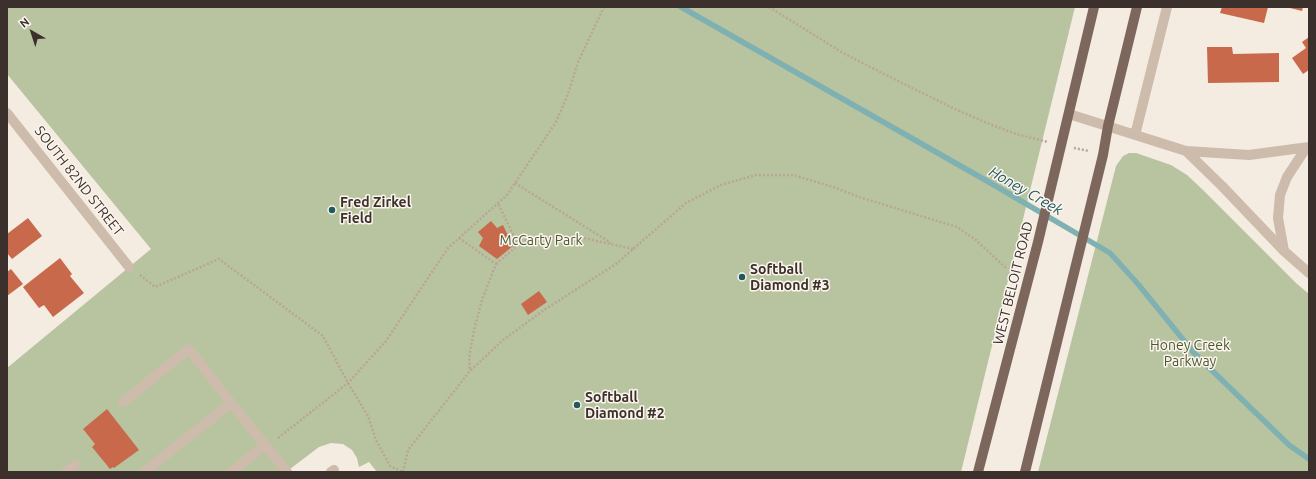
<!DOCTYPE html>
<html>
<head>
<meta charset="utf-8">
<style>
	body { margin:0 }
	#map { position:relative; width:1316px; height:479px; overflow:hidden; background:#f4ebe1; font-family:Ubuntu,sans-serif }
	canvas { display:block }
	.frame { position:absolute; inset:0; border:8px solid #3b302b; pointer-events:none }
	.north { position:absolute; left:12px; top:12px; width:40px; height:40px; -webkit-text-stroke:3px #fbf5ee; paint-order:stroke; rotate:321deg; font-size:11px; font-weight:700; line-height:16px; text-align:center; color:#3b302b }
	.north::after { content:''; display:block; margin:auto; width:14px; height:18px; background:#3b302b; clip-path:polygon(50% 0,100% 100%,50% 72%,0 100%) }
</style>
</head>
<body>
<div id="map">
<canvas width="1316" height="479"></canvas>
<div class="frame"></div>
<div class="north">N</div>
</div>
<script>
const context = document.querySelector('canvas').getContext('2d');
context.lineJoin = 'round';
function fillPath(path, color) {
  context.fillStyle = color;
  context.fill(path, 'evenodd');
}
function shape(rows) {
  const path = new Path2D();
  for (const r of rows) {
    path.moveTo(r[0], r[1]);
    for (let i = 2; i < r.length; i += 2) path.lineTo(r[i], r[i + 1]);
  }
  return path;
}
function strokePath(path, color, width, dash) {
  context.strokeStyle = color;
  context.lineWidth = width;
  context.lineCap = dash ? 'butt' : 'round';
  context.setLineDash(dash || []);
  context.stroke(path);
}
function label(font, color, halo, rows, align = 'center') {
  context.font = font + ' Ubuntu,sans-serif';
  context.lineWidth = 3;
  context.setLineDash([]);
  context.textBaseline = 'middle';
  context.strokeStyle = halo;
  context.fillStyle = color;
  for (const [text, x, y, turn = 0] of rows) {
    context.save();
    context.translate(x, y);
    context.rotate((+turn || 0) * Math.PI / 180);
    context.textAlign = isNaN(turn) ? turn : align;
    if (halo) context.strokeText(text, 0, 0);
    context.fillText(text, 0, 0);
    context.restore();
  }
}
const green = shape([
	[7,7,1075,7,961,472,377,472,369,462,359,467,357,458,352,450,343,444,331,443,319,447,286,472,7,472,7,368,151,249,7,74],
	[1129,153,1136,153,1171,165,1187,175,1203,190,1296,283,1309,294,1309,472,1038,472,1116,166,1123,156]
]);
const stream = shape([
	[681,7,987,181,1110,253,1138,284,1194,353,1289,445,1309,459]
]);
const building = shape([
	[1222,7,1268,7,1264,23,1220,13],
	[1286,7,1303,7,1302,11],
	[1309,37,1309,70,1303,74,1292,58,1306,48,1302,42],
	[1207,47,1232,47,1233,54,1279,53,1279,82,1208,83],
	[28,218,42,236,12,259,7,253,7,234],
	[491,221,497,228,503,225,513,246,497,259,479,246,483,238,478,232],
	[60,258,72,274,70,276,84,293,53,317,44,305,39,308,23,287],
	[11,269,23,284,7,296,7,272],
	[539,291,547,302,528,315,521,304],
	[107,409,139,450,114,468,113,467,110,469,92,447,95,444,83,429]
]);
const path = shape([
	[769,7,843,53,898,81,955,109,992,125,1016,134,1048,142],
	[1074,148,1089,151],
	[515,183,611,243],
	[459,238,496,264,482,300,474,330,469,358,470,371],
	[518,245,529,239,544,237,579,237,633,249],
	[496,264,518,245,498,203],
	[140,275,155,287,219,259,323,336,348,383,368,416,376,440,390,466,403,472],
	[278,438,348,383,386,341,448,248,507,195,556,122,568,94,578,62,604,7],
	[403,472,408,450,470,371,503,340,544,310,616,264,686,203,721,185,756,175,793,175,833,187,859,197,957,227,976,240,1007,269]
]);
const minor = shape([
	[7,113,129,267],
	[1069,114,1186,151,1222,186,1284,251,1309,273],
	[1135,135,1167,7],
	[1186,151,1249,155,1309,147],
	[1284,251,1278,218,1280,195,1287,177,1306,148],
	[123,402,189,349,231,403],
	[66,472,75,465],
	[144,472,231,403,287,472],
	[231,472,265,445],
	[331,472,334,470]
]);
const major = shape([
	[978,472,1038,242,1094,7],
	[1025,472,1103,155,1108,126,1137,7]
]);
const markers = [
	[332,210,4,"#1f5a5e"],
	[742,277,4,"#1f5a5e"],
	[577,405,4,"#1f5a5e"]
];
const streetNames = [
	["SOUTH 82ND STREET",79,181,52],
	["WEST BELOIT ROAD",1013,283,-76]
];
const poiNames = [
	["Fred Zirkel",340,202],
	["Field",340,218],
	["Softball",750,269],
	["Diamond #3",750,285],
	["Softball",585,397],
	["Diamond #2",585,413]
];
const parkNames = [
	["McCarty Park",541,240],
	["Honey Creek",1190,345],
	["Parkway",1190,361]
];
const waterNames = [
	["Honey Creek",1026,191,30]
];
fillPath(green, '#b8c4a0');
strokePath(stream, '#7fb0b2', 5.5);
fillPath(building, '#c8694b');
strokePath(path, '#b9a596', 2.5, [2, 2]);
strokePath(minor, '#cdbbac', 10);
strokePath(major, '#7d675c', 10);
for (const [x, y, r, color] of markers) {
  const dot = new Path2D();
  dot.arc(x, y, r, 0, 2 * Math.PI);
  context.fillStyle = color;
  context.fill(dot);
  strokePath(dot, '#fbf5ee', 1.5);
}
label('14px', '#3b302b', '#fbf5ee', streetNames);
label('bold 14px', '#3b302b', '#fbf5ee', poiNames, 'left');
label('14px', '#4a5a2e', '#fbf5ee', parkNames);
label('italic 15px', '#1f5a5e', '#fbf5ee', waterNames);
</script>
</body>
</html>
